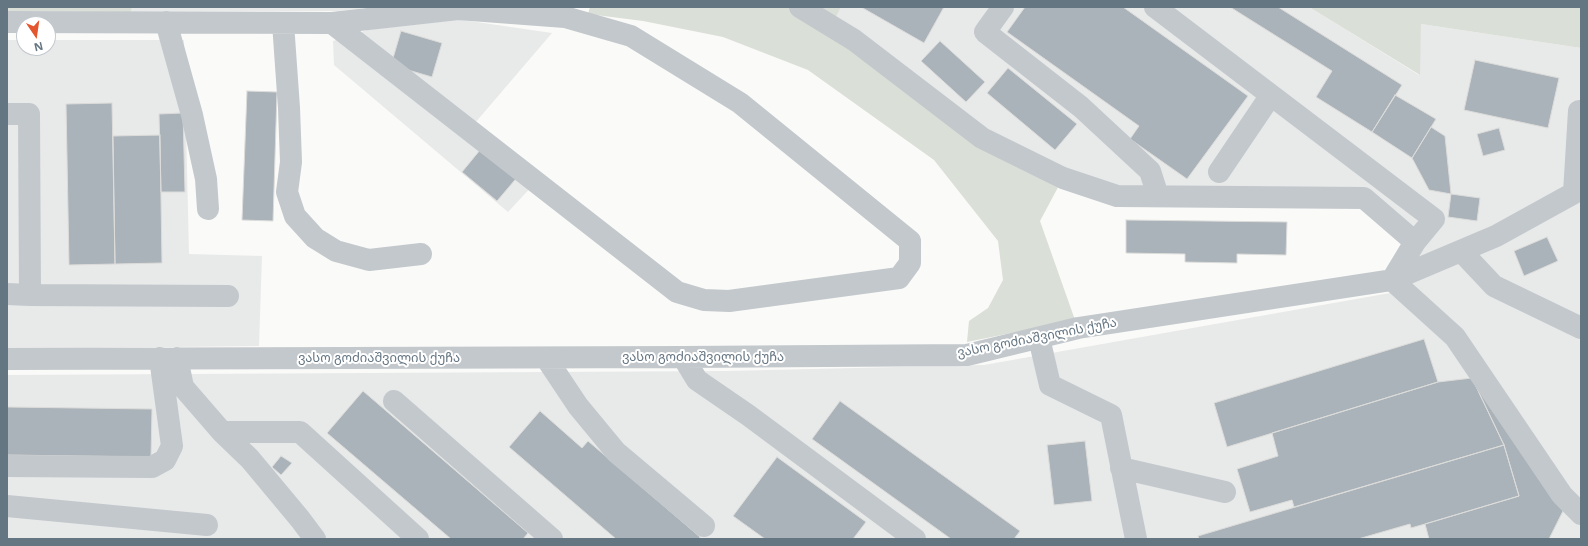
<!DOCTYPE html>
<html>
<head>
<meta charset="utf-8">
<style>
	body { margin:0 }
	#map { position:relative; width:1588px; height:546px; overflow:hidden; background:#fafaf8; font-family:"Open Sans",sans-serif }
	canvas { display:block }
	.frame { position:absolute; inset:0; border:8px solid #657683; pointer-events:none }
	.north { position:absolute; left:16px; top:16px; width:40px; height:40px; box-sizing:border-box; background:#fff; border:1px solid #c1c8cd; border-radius:50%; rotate:167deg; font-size:11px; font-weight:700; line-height:16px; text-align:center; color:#657683 }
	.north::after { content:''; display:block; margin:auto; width:14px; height:18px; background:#e4572e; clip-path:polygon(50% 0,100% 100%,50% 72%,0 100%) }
</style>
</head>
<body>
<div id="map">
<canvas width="1588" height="546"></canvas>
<div class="frame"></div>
<div class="north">N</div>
</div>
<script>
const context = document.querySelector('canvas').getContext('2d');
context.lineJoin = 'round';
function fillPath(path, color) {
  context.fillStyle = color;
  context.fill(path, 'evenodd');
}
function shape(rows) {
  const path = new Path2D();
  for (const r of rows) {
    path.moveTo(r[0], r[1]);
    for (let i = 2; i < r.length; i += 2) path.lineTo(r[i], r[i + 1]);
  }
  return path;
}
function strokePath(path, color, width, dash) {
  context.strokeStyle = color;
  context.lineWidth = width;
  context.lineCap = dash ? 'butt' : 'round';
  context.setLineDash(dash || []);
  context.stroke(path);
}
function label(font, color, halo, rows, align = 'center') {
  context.font = font + ' "Open Sans","Noto Sans Georgian",sans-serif';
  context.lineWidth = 4;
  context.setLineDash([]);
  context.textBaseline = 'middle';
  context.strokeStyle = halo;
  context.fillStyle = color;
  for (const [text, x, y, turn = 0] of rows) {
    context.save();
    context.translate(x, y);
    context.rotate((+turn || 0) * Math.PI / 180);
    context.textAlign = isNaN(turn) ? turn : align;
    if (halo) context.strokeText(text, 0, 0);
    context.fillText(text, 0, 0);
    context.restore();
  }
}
const built = shape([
	[132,7,376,7,338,11,131,12],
	[841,7,1309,7,1419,75,1421,24,1581,48,1581,539,7,539,7,375,726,371,984,365,1390,293,1392,280,1415,242,1364,198,1155,194,1063,178,831,27],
	[449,18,552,33,469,130,536,182,508,212,334,65,333,41,367,30],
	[7,40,24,40,24,48,48,48,48,40,184,40,189,254,262,256,259,346,7,349]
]);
const green = shape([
	[7,7,132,7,131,12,7,11],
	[590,7,841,7,831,27,1063,178,1040,221,1075,320,967,342,969,321,988,308,1003,280,998,241,934,160,808,70,723,37,643,21,588,14],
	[1309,7,1581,7,1581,48,1421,24,1420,75]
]);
const building = shape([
	[861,7,944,7,924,43,861,7],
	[1025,7,1123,7,1248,96,1187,179,1130,139,1139,126,1007,32,1025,7],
	[1230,7,1278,7,1402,85,1372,132,1316,97,1332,71,1230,7],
	[401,31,442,43,432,77,391,65,401,31],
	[940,41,985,82,966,102,921,61,940,41],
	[1475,60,1559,78,1548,128,1464,110,1475,60],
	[1008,68,1077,124,1055,150,987,93,1008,68],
	[247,91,277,92,273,221,242,220,247,91],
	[1395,95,1436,119,1412,158,1372,132,1395,95],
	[112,103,115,264,69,265,66,104,112,103],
	[183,113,185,192,161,192,159,114,183,113],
	[1431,127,1445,136,1451,194,1429,190,1412,158,1431,127],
	[1499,128,1505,150,1483,156,1477,134,1499,128],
	[160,135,162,263,115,264,113,136,160,135],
	[485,144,520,174,497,201,462,172,485,144],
	[1451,194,1480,198,1477,221,1448,217,1451,194],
	[1126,220,1287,222,1286,255,1237,254,1237,263,1185,262,1185,254,1126,253,1126,220],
	[1547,237,1558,261,1524,276,1514,251,1547,237],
	[1424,339,1438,382,1227,447,1214,403,1424,339],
	[1472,378,1563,511,1549,539,1429,539,1425,524,1519,496,1504,445,1472,378],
	[1472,378,1504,445,1294,507,1292,500,1250,512,1237,469,1278,456,1272,433,1438,382,1472,378],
	[363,391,528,533,523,539,451,539,327,433,363,391],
	[840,401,1020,531,1014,539,951,539,812,439,840,401],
	[7,407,152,409,151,457,7,455,7,407],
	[540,411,582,448,588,441,700,537,699,539,616,539,509,447,540,411],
	[1085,441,1092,501,1054,505,1047,445,1085,441],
	[1504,445,1519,496,1425,524,1411,528,1410,524,1358,539,1199,539,1198,536,1504,445],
	[281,456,292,463,281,475,272,467,281,456],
	[777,457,866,522,853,539,765,539,733,516,777,457]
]);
const minor = shape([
	[800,7,854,40,982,138,1063,178,1117,196,1364,198,1415,242],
	[1003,7,985,32,1081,107,1150,171,1158,196],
	[1155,7,1434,219,1415,242,1392,280],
	[7,22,332,23,458,9,565,17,631,36,740,103,910,241,910,263,899,278,729,301,704,300,677,292,332,23],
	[166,22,192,115,206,179,208,209],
	[283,23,289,108,291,162,287,192,295,216,315,238,336,251,369,260,421,254],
	[7,114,29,114,30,295,7,294],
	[1219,172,1271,95],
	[1461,251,1494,286,1581,328],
	[1392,280,1455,337,1562,495,1581,514],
	[30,295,228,296],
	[1039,338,1050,385,1111,415,1136,539],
	[683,357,697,380,748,415,915,539],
	[177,358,183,387,222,432,250,459,300,519,315,539],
	[546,358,578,406,616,452,704,526],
	[7,359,683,357,967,355,1078,328,1392,280,1496,236,1574,193,1579,111],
	[394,401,552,539],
	[222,432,300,432,418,539],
	[7,466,152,467,165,460,172,446,160,358],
	[1121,468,1225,492],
	[7,506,207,525]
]);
const streetNames = [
	["ვასო გოძიაშვილის ქუჩა",1037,338,-11],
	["ვასო გოძიაშვილის ქუჩა",703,357],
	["ვასო გოძიაშვილის ქუჩა",379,358]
];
fillPath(built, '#e8e9e9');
fillPath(green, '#dadfd7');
fillPath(building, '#aab3b9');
strokePath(building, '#dcdcda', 1);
strokePath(minor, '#c3c8cc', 22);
label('13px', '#657683', '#fff', streetNames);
</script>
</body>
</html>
